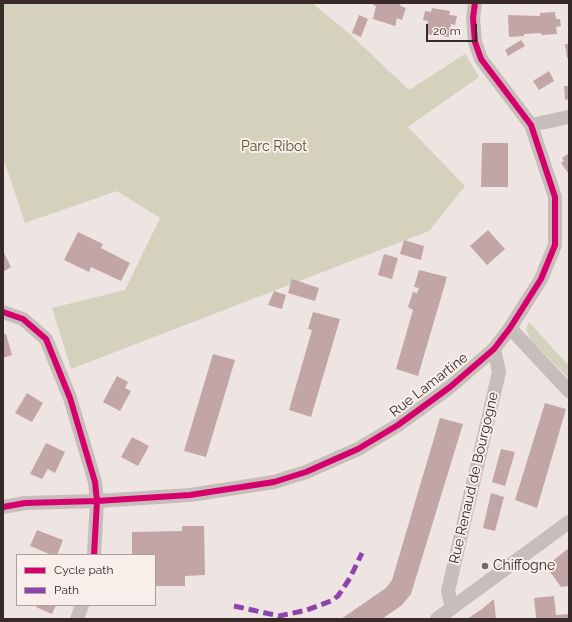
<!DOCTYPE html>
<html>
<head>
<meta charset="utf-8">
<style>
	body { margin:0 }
	#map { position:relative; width:572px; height:622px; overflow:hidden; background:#eee5e2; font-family:Raleway,sans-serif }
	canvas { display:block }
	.frame { position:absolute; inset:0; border:4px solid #372a29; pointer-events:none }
	.legend { position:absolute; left:16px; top:554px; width:140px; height:52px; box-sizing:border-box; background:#f9eeea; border:1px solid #aba09d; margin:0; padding:5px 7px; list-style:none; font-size:12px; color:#372a29 }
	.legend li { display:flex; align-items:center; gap:8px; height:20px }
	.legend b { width:20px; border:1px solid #aba09d }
	.scale { position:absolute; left:426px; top:24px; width:51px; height:18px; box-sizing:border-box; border:2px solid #372a29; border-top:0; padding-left:5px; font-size:12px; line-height:14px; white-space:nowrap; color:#372a29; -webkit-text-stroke:3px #f9eeea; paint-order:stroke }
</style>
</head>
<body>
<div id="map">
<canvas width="572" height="622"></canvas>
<div class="frame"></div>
<ul class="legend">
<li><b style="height:5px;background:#d6006c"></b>Cycle path</li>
<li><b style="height:5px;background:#8e44ad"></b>Path</li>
</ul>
<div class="scale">20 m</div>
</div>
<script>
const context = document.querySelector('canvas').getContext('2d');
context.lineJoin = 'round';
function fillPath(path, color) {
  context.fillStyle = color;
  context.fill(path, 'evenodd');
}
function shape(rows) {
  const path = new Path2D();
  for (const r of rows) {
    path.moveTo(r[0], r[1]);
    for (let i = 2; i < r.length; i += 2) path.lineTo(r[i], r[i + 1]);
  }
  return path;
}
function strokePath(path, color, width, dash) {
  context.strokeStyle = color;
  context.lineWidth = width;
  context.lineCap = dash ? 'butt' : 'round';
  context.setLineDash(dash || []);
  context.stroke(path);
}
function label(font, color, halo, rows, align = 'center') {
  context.font = font + ' Raleway,sans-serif';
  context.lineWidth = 4;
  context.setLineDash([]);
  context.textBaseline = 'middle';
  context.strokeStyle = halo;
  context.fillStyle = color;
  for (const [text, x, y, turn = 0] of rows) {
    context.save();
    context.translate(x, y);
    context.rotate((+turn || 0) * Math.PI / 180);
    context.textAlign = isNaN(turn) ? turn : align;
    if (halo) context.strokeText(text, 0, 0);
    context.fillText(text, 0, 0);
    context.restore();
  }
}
const green = shape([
	[3,3,312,3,351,35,409,90,465,54,479,77,408,127,465,186,429,231,71,369,52,308,125,290,160,218,117,191,25,223,3,157],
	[529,322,569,366,569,379,531,340,526,329]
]);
const building = shape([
	[373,3,399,3,401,6,406,8,402,20,397,18,395,26,373,19,376,6,373,5],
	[432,8,450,11,449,15,457,16,455,25,451,24,449,37,426,34,428,21,423,20,425,11,431,12],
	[555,12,556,19,560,19,561,26,556,27,557,34,541,35,541,33,524,34,524,36,509,37,508,15,540,16,540,13],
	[359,15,368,19,361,37,352,33],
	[521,40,525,46,508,56,505,50],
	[565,44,569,44,569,58,567,58],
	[549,71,554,81,539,90,533,81],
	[564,86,569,86,569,99,565,100],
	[482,143,508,143,508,187,481,187],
	[569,153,569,174,561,163,564,161,562,158],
	[488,230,505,249,487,265,470,246],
	[78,232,103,244,101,248,130,263,121,281,91,267,89,272,64,260],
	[404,240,424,246,421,260,400,254],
	[3,251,11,267,3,272],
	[384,254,398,258,392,279,378,275],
	[419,270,447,277,418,376,396,369,413,310,408,307,413,292,417,293,419,288,414,287],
	[292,279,319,288,315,301,288,293],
	[274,291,286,295,282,309,268,305],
	[313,312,340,319,311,417,289,410,312,330,308,329],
	[3,334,6,334,12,355,3,358],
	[213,354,235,360,206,457,184,451],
	[117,376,128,382,125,388,131,391,120,411,103,402],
	[27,393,43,403,32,422,15,413],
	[545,403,566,409,537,508,515,500],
	[440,418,463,424,411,594,402,605,382,619,341,619,386,588,392,580],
	[132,437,149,446,138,466,121,457],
	[46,443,65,452,55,473,48,469,42,479,30,474],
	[501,449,515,452,505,486,492,482],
	[491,493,504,497,495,531,483,528],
	[182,526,204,526,205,575,185,576,185,586,155,586,155,555,132,555,132,532,182,531],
	[37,530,63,540,57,555,52,555,30,546],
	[569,548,569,586,561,587,546,566],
	[554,596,556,615,569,614,569,619,534,619,536,617,534,598],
	[494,599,496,619,467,619,482,609],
	[37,605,56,605,52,614,36,607]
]);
const street = shape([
	[531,125,569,117],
	[3,312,23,319,46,339,70,398,95,482,97,501,94,555],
	[510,328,569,391],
	[3,507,25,503,97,501,190,495,274,482,306,472,358,449,398,425,450,387,494,349,510,328,541,279,555,245,555,197,531,125,481,59,475,42,473,18,475,3],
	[452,608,448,591,499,372,494,349],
	[77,619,82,605],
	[437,619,569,522]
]);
const quiet = shape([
	[234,606,279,616,307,610,331,601,338,596,350,578,362,553]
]);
const cycleway = shape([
	[3,312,23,319,46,339,70,398,95,482,97,501,94,555],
	[3,507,25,503,97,501,190,495,274,482,306,472,358,449,398,425,450,387,494,349,510,328,541,279,555,245,555,197,531,125,481,59,475,42,473,18,475,3]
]);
const markers = [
	[485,566,4,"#776b6a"]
];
const parkNames = [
	["Parc Ribot",274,147]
];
const streetNames = [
	["Rue Lamartine",429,385,-38],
	["Rue Renaud de Bourgogne",474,478,-77]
];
const poiNames = [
	["Chiffogne",493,566]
];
fillPath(green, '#d4d1bd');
fillPath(building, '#c1a6a5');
strokePath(street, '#c7bdbb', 14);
strokePath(quiet, '#8e44ad', 5, [10, 5]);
strokePath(cycleway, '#d6006c', 6);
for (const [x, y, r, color] of markers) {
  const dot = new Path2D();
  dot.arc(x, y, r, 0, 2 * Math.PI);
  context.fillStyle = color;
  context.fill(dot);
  strokePath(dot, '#f9eeea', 1.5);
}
label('14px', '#51552d', '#f9eeea', parkNames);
label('14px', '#372a29', '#f9eeea', streetNames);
label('14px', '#372a29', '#f9eeea', poiNames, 'left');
</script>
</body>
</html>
